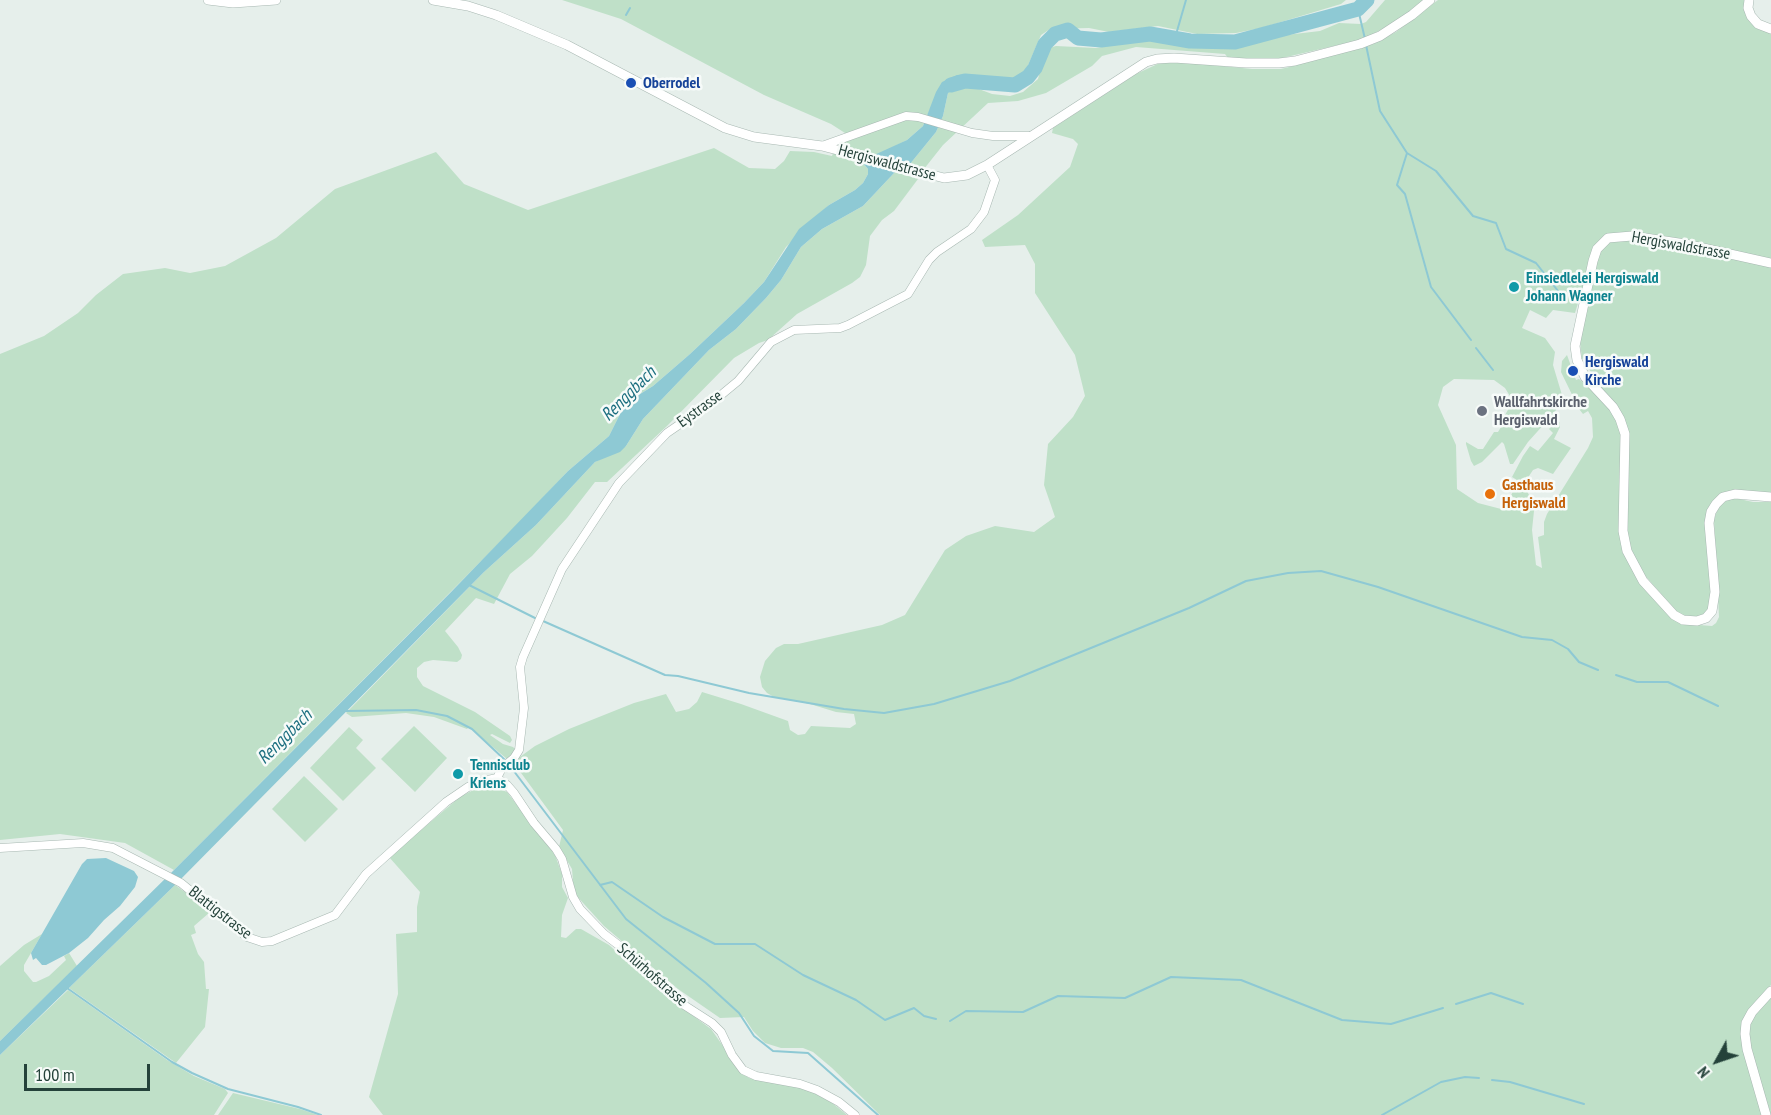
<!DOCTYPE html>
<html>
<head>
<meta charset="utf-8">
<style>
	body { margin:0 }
	#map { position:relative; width:1771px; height:1115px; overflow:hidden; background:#e6efeb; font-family:"PT Sans Narrow",sans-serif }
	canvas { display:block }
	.north { position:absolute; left:1687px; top:1031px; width:60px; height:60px; -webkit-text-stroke:4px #f7fbf9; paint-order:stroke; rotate:230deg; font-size:16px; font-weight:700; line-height:24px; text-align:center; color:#24423a }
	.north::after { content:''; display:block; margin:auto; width:21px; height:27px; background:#24423a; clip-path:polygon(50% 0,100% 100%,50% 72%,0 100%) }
	.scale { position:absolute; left:24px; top:1064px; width:126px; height:27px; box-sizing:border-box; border:3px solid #24423a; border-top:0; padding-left:8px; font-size:18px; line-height:21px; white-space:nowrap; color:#24423a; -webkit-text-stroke:4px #f7fbf9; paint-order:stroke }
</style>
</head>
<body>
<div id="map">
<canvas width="1771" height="1115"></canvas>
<div class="north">N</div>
<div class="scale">100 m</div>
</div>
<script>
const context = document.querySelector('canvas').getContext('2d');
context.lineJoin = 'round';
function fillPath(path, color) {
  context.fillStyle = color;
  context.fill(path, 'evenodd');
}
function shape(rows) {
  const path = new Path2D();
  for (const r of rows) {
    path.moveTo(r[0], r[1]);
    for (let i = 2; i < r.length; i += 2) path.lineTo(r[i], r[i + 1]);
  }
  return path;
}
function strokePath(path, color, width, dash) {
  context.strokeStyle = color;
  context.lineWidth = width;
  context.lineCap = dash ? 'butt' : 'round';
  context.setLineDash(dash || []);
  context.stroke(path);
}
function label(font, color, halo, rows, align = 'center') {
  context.font = font + ' "PT Sans Narrow",sans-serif';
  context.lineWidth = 5;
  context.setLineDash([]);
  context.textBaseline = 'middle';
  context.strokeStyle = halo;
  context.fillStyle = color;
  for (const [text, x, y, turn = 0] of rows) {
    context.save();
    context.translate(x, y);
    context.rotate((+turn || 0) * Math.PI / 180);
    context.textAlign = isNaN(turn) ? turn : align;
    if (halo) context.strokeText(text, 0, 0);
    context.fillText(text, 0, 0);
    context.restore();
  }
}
const green = shape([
	[562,0,1346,0,1341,4,1261,28,1236,33,1197,34,1158,26,1109,32,1089,28,1050,29,1041,35,1026,70,1018,79,1011,82,969,74,930,109,923,126,907,140,878,155,836,145,843,142,845,133,831,124,764,95,621,19],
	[1385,0,1424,0,1400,19,1364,39,1282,58,1263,60,1228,58,1225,54,1136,47,1102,56,1092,66,1046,93,1018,101,988,103,943,145,924,169,910,164,936,132,943,116,948,93,955,88,961,86,971,86,992,94,1010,96,1023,92,1038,79,1044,55,1049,48,1056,46,1096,48,1154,38,1197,44,1235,47,1286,35,1320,31,1339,23,1361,24,1366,22],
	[1438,0,1746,0,1745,14,1751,23,1758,29,1771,32,1771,494,1721,494,1710,505,1712,598,1707,612,1699,617,1689,618,1676,611,1641,571,1627,540,1627,432,1588,374,1591,373,1585,358,1582,359,1580,342,1584,283,1575,313,1553,310,1546,318,1530,310,1522,328,1545,338,1555,352,1553,365,1562,395,1555,412,1528,442,1513,464,1510,464,1504,444,1502,442,1482,462,1474,466,1471,461,1466,444,1466,442,1478,449,1483,449,1494,432,1498,432,1506,419,1505,415,1513,401,1505,388,1494,380,1454,379,1443,387,1438,405,1456,445,1457,489,1478,503,1505,510,1507,506,1513,507,1515,498,1511,496,1517,480,1512,477,1523,456,1530,446,1538,451,1553,433,1549,429,1557,421,1560,422,1560,427,1554,439,1571,448,1553,474,1538,468,1533,470,1527,479,1527,491,1530,497,1539,503,1534,511,1532,530,1536,565,1542,568,1538,537,1544,535,1544,522,1547,514,1588,448,1593,437,1592,418,1588,411,1583,414,1579,409,1561,372,1562,361,1567,355,1576,380,1579,379,1599,397,1608,406,1618,423,1622,439,1625,555,1635,575,1644,587,1686,624,1712,626,1716,623,1719,617,1714,520,1718,508,1726,501,1735,498,1753,502,1771,502,1771,985,1758,999,1741,1035,1763,1115,880,1115,832,1068,813,1052,803,1048,781,1048,765,1043,753,1031,744,1017,720,1018,678,989,604,926,574,893,572,869,559,847,563,830,513,762,535,746,569,729,634,703,666,694,676,712,689,709,697,702,702,692,741,704,788,721,790,730,798,735,805,734,811,726,850,728,856,724,854,714,836,712,810,704,774,697,767,693,762,687,760,677,765,661,776,648,784,644,798,644,882,625,905,615,945,550,966,536,995,526,1034,532,1055,517,1044,485,1048,444,1073,417,1085,396,1075,355,1035,293,1035,264,1025,245,985,247,982,240,1018,215,1070,167,1078,144,1073,139,1052,133,1053,128,1136,74,1162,62,1171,61,1252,69,1281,69,1297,65,1373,44,1396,32],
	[714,148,749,168,775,169,784,161,790,151,814,152,832,156,833,153,861,161,868,169,868,174,863,183,855,190,829,205,786,247,764,282,744,303,690,354,653,386,632,399,622,410,609,436,568,471,521,521,174,870,125,843,60,834,0,840,0,354,44,336,78,313,96,295,123,274,165,268,190,273,225,266,276,238,335,189,436,152,464,184,528,210],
	[895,172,918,179,894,211,882,220,870,236,866,265,860,277,852,283,797,314,768,340,759,343,734,358,667,426,607,482,595,482,567,518,532,556,510,574,494,604,476,598,445,631,458,647,462,655,461,659,457,662,433,660,424,662,417,668,417,677,423,686,475,712,510,736,512,740,510,743,492,734,490,735,503,744,513,747,515,749,513,754,507,759,469,727,467,729,434,717,406,713,352,717,346,713,484,572,536,525,595,462,626,446,643,419,709,350,736,329,766,298,781,280,801,247,822,229,863,206],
	[414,726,447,758,415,792,381,759],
	[349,727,363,740,356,748,376,768,343,801,310,768],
	[304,776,338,809,305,842,272,809],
	[491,785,507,792,555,855,562,874,562,887,568,898,562,915,561,937,566,938,576,929,581,929,609,945,666,996,711,1029,740,1070,749,1078,789,1083,810,1091,831,1102,847,1115,383,1115,369,1097,398,994,396,934,417,932,417,907,420,892,389,857,460,797,481,786],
	[175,885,207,908,209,913,194,926,196,933,191,935,198,954,204,962,206,989,209,989,205,1027,176,1063,69,988],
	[42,934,24,965,24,971,33,982,36,982,49,976,66,960,64,956,69,953,77,966,0,1041,0,966,24,945],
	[68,990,167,1060,194,1076,225,1089,228,1093,214,1115,0,1115,0,1055],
	[1771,996,1771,1115,1748,1040,1749,1024,1755,1014],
	[233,1093,300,1109,318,1115,218,1115]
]);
const water = shape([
	[969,74,971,86,961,86,948,93,943,116,936,132,910,164,895,172,863,206,822,229,801,247,781,280,766,298,736,329,709,350,643,419,626,446,620,452,595,462,536,525,484,572,175,885,0,1055,0,1041,174,870,452,591,568,471,609,436,622,410,632,399,653,386,690,354,744,303,764,282,799,229,829,205,855,190,863,183,868,174,868,169,861,161,907,140,923,126,936,92,942,82,957,75],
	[106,858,134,871,138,877,135,887,120,906,104,920,88,938,69,953,46,965,42,965,36,958,33,960,31,953,82,864,87,859]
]);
const stream = shape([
	[1358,9,1365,39],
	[626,15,630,8],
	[1175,38,1186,0],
	[1366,45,1380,111,1407,153,1397,185,1405,194,1431,287,1471,340],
	[1407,153,1436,171,1473,216,1496,223,1506,249,1536,263,1562,296],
	[1476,348,1493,370],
	[469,585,537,619],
	[543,621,665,675,678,676,749,693,844,709,884,713,934,704,1010,681,1189,608,1246,581,1288,573,1321,571,1378,587,1522,637,1552,640,1568,649,1579,662,1598,670],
	[1616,675,1637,682,1668,682,1718,706],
	[345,711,416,710,447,716,472,729,506,761],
	[510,766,626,919,706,983,739,1013,754,1036,773,1051,808,1053,878,1115],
	[600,885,612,882,663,917,715,944,755,944,803,975,856,1000,885,1020,914,1008,924,1016,936,1019],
	[67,988,172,1062,192,1073,228,1089,298,1107,321,1115],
	[1456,1004,1491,993,1523,1004],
	[950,1021,966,1011,1023,1012,1058,996,1125,998,1171,977,1241,980,1342,1020,1391,1024,1443,1008],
	[1492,1080,1510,1082,1584,1104],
	[1382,1115,1441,1082,1465,1077,1479,1078]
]);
const river = shape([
	[951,85,965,81,1015,85,1028,77,1035,68,1045,44,1055,34,1068,30,1078,38,1101,40,1150,34,1190,41,1235,42,1358,9,1367,0]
]);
const minor = shape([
	[822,146,906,116,918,117,972,133,993,136,1030,136],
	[497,778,502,768,514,758,519,750,524,708,520,667,523,657,562,569,619,483,667,433,715,400,738,381,771,342,794,330,840,328,848,325,908,294,929,260,937,252,971,229,984,212,995,180,987,165],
	[497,778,507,785,514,793,534,823,556,849,562,859,573,897,580,909,604,934,629,953,684,1005,712,1023,721,1032,732,1055,743,1070,756,1076,800,1084,817,1090,839,1102,855,1115],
	[0,848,83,843,113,848,181,883,247,937,262,942,272,941,335,915,366,874,446,802,468,787,483,781,497,778]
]);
const tertiary = shape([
	[208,0,233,3,276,0],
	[433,0,468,6,496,15,567,45,725,128,754,137,822,146,944,178,967,175,987,165,1146,62,1157,59,1174,58,1246,63,1279,63,1295,61,1360,44,1380,36,1412,15,1430,0],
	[1749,0,1748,8,1751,16,1758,24,1771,29],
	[1771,263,1685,244,1632,236,1608,238,1597,249,1593,261,1575,346,1577,360,1585,377,1613,407,1620,419,1625,434,1623,531,1627,551,1643,581,1674,615,1683,620,1697,621,1706,618,1712,611,1715,592,1709,523,1711,512,1716,504,1723,497,1735,494,1771,497],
	[1766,1115,1747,1049,1745,1034,1746,1023,1752,1012,1771,991]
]);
const markers = [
	[631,83,6,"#1a4fb4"],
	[1514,287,6,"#0f9aa8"],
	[1573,371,6,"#1a4fb4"],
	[1482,411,6,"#6b7280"],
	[1490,494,6,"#e8710a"],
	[458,774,6,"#0f9aa8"]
];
const transitNames = [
	["Oberrodel",643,83],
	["Hergiswald",1585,362],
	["Kirche",1585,380]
];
const streetNames = [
	["Hergiswaldstrasse",887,163,15],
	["Hergiswaldstrasse",1681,246,10],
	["Eystrasse",700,409,-36],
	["Blattigstrasse",220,913,38],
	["Schürhofstrasse",652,975,41]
];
const cultureNames = [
	["Einsiedlelei Hergiswald",1526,278],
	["Johann Wagner",1526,296],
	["Tennisclub",470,765],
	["Kriens",470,783]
];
const worshipNames = [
	["Wallfahrtskirche",1494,402],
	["Hergiswald",1494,420]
];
const foodNames = [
	["Gasthaus",1502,485],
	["Hergiswald",1502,503]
];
const waterNames = [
	["Renggbach",629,394,-45],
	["Renggbach",285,737,-45]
];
fillPath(green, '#bfe0c8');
fillPath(water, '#8ec9d4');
strokePath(stream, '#8ec9d4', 2);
strokePath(river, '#8ec9d4', 15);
strokePath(minor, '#a8b8b2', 9);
strokePath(tertiary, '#a8b8b2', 10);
strokePath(minor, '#fff', 8);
strokePath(tertiary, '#fff', 9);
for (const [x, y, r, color] of markers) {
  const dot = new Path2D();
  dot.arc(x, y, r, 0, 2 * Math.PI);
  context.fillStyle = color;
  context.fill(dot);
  strokePath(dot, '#f7fbf9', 2);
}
label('bold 16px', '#164399', '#f7fbf9', transitNames, 'left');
label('16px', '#24423a', '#f7fbf9', streetNames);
label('bold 16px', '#0d838f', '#f7fbf9', cultureNames, 'left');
label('bold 16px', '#5b616d', '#f7fbf9', worshipNames, 'left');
label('bold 16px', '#c56008', '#f7fbf9', foodNames, 'left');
label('italic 18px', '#1c6f80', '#f7fbf9', waterNames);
</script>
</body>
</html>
